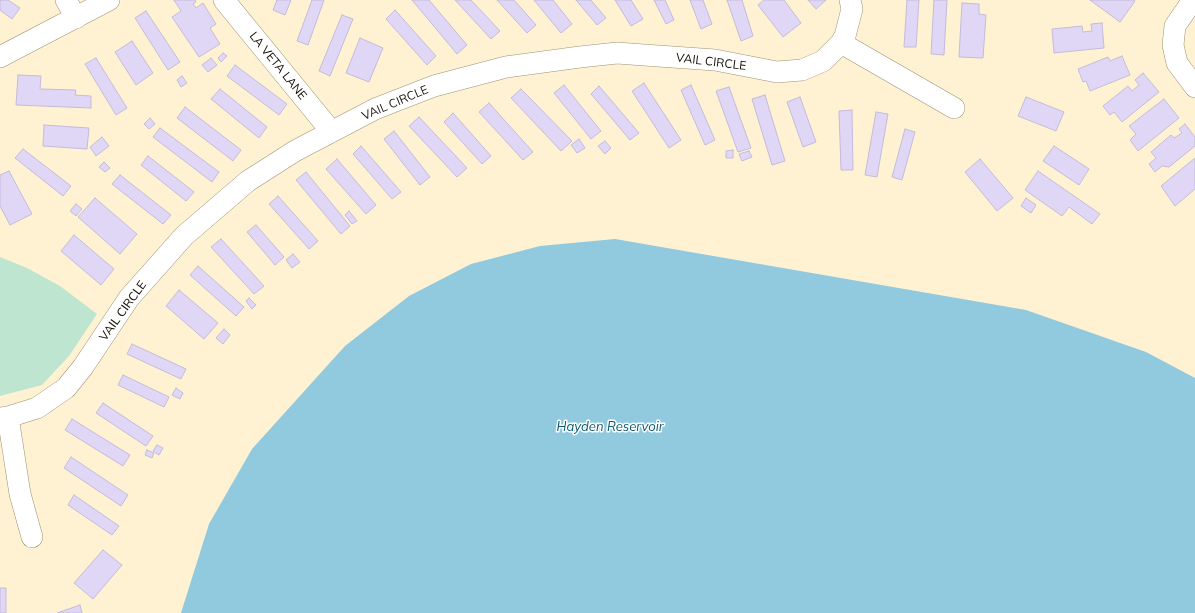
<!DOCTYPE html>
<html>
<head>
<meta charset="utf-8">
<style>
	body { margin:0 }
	canvas { display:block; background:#fef2d3 }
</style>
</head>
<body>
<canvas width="1195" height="613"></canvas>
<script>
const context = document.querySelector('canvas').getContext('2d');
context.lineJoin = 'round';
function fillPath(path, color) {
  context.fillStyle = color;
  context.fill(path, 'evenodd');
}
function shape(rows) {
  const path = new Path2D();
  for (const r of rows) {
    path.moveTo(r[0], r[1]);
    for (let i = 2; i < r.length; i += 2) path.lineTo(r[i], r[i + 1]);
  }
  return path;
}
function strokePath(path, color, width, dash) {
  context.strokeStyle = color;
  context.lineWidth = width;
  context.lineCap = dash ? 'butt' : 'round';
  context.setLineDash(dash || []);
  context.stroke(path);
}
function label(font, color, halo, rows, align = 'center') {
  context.font = font + ' Mulish,sans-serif';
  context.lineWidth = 3;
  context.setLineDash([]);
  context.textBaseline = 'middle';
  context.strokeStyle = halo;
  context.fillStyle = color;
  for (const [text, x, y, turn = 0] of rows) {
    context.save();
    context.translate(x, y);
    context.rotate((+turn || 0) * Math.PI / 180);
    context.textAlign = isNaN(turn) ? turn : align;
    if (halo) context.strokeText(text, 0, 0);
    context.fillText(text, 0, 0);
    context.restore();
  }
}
const green = shape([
	[0,257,27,268,60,286,97,314,69,356,42,385,0,396]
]);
const water = shape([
	[615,239,1026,310,1146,352,1195,378,1195,613,181,613,209,524,252,449,345,346,409,296,471,264,540,246]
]);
const building = shape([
	[0,0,8,0,20,8,12,19,0,10,0,0],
	[174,0,195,0,196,2,193,4,196,8,203,3,216,24,210,28,220,44,199,57,172,17,181,11,174,0],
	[277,0,291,0,285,15,273,10,277,0],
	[312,0,324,0,308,45,297,41,312,0],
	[412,0,429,0,467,45,457,54,412,0],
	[455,0,471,0,500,31,491,39,455,0],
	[497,0,514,0,536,25,527,33,497,0],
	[534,0,553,0,572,24,561,33,534,0],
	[576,0,591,0,606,18,597,25,576,0],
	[615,0,631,0,643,19,631,26,615,0],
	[654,0,665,0,674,20,666,24,654,0],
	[690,0,703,0,712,24,701,29,690,0],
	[727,0,742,0,753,36,741,41,727,0],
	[764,0,784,0,801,23,783,37,758,5,764,0],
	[808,0,826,0,816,9,808,0],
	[907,0,919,0,916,47,904,47,907,0],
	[934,0,947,0,944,55,931,54,934,0],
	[1090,0,1133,0,1135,1,1120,22,1090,0],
	[962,3,979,4,979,14,986,15,983,58,959,57,962,3],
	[395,10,436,56,427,65,386,19,395,10],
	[146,11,180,62,168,70,135,18,146,11],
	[342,15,353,19,330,76,319,71,342,15],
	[1102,23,1104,48,1054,53,1052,29,1082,26,1083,32,1092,31,1091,24,1102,23],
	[360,38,383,48,369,82,346,73,360,38],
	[132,41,153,73,136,85,115,52,132,41],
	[223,53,227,56,221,62,218,58,223,53],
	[1122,56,1130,75,1090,91,1086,81,1083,82,1078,69,1108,57,1110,61,1122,56],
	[96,58,127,108,116,115,85,64,96,58],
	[211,58,217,65,208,72,202,65,211,58],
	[235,65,287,104,279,115,227,76,235,65],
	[1143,73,1159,92,1122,122,1114,112,1110,115,1103,106,1128,86,1132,91,1139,85,1135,80,1143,73],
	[18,75,41,76,40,89,76,90,75,95,91,96,91,108,16,105,18,75],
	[182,76,187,83,181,87,177,80,182,76],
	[644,83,681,140,669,148,632,91,644,83],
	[564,85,601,131,591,139,554,93,564,85],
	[691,85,715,140,705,145,681,90,691,85],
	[599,86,639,133,630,140,591,94,599,86],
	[729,87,751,148,738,152,716,91,729,87],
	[220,89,267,127,259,138,211,99,220,89],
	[521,89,572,141,561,151,511,98,521,89],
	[765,95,785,161,772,165,752,99,765,95],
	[800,97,816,142,803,147,787,102,800,97],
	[1026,97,1064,112,1056,131,1018,116,1026,97],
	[1164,99,1179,118,1138,151,1130,140,1136,134,1129,126,1164,99],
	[489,103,533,152,523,160,479,112,489,103],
	[185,107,241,150,233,161,177,118,185,107],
	[852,110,853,170,841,170,839,111,852,110],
	[876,112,888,114,877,177,865,175,876,112],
	[453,113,491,156,482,164,444,122,453,113],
	[419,117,467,168,457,177,409,126,419,117],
	[150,118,155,124,149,129,144,124,150,118],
	[1185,124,1195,137,1195,146,1169,167,1162,166,1155,172,1149,164,1156,158,1151,152,1171,135,1174,138,1182,133,1179,129,1185,124],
	[44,125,89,128,87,149,43,146,44,125],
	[160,128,219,172,212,182,153,137,160,128],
	[905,129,915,132,902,180,892,177,905,129],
	[394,131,430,177,420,185,384,139,394,131],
	[102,137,109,146,96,156,90,147,102,137],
	[579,139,585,148,577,153,571,145,579,139],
	[605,141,611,148,605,154,598,146,605,141],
	[361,146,401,192,392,199,353,154,361,146],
	[1054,146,1089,169,1079,185,1043,161,1054,146],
	[23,149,71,186,63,196,15,158,23,149],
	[733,150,733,158,726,158,726,151,733,150],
	[749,151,752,157,742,161,739,154,749,151],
	[148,156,194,192,186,201,141,165,148,156],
	[1195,158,1195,189,1175,206,1161,186,1195,158],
	[337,159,376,205,366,214,326,169,337,159],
	[980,159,1013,198,997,211,965,172,980,159],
	[104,162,110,168,105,172,99,167,104,162],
	[9,171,32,214,10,225,0,206,0,175,9,171],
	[1038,171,1100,214,1092,224,1069,207,1062,216,1025,190,1038,171],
	[306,172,350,226,341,234,296,180,306,172],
	[120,175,171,215,163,224,112,184,120,175],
	[278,196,318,241,309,249,269,204,278,196],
	[95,198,137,234,120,254,78,217,95,198],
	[1026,198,1036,205,1031,213,1021,206,1026,198],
	[76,204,82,209,76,216,70,211,76,204],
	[349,211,357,221,352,224,345,215,349,211],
	[256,225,284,257,275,265,247,232,256,225],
	[74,235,114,269,101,285,61,251,74,235],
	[221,239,264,286,254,294,211,247,221,239],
	[293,254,300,262,292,268,286,260,293,254],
	[198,266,244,307,236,316,190,275,198,266],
	[179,290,218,323,204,339,166,306,179,290],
	[249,298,256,305,252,309,246,301,249,298],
	[224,329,230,335,223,344,216,338,224,329],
	[132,344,186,369,181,379,127,354,132,344],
	[123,375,169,397,164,407,118,385,123,375],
	[176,388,183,393,180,399,172,395,176,388],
	[103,403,153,436,146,446,96,413,103,403],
	[72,419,130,455,123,466,65,430,72,419],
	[157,445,163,448,159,455,153,451,157,445],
	[147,450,154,453,152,458,145,455,147,450],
	[71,457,128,495,121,506,64,468,71,457],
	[74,495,119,526,112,535,68,505,74,495],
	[103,550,122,565,93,599,74,583,103,550],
	[0,588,6,588,6,613,0,613,0,588],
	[80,605,82,613,57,613,80,605]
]);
const minor = shape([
	[66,0,76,18],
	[224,0,331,131],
	[1193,0,1175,26,1173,45,1177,63,1195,87],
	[841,43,954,108],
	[0,57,109,0],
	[8,417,20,494,32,537],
	[0,418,8,417,37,408,66,388,83,367,129,298,184,236,248,181,295,151,375,109,434,86,506,67,580,57,617,53,644,55,715,60,777,72,802,70,823,61,841,43,845,36,852,9,850,0]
]);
const streetNames = [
	["VAIL CIRCLE",711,62,7],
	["LA VETA LANE",278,66,51],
	["VAIL CIRCLE",395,103,-23],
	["VAIL CIRCLE",123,311,-54]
];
const waterNames = [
	["Hayden Reservoir",610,427]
];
fillPath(green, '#bee5cf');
fillPath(water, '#91c9df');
fillPath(building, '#dfd7f5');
strokePath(building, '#c4bbd9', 1);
strokePath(minor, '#9d9275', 22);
strokePath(minor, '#fff', 21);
label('12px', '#120e05', '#fff', streetNames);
label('italic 13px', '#0a576d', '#fff', waterNames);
</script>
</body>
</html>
